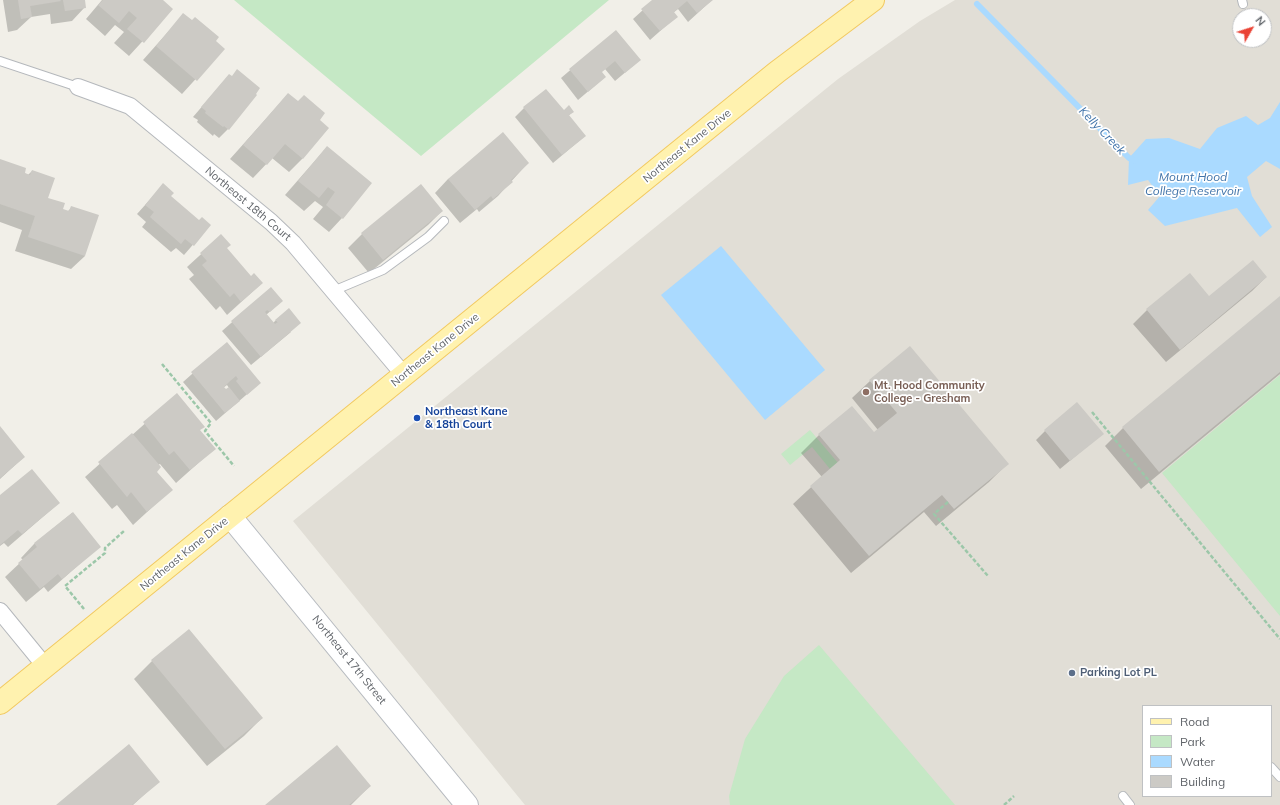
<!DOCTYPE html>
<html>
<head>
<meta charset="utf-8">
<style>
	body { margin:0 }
	#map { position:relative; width:1280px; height:805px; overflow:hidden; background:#f1efe8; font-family:Mulish,sans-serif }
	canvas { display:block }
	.legend { position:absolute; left:1142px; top:705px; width:130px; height:92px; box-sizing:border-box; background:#fff; border:1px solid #bfc1c3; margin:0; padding:5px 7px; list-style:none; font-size:12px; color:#5f6368 }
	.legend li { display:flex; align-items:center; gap:8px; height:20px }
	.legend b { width:20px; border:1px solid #bfc1c3 }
	.north { position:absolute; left:1232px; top:8px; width:40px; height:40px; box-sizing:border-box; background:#fff; border:1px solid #bfc1c3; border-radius:50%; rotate:51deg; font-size:11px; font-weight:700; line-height:16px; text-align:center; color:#5f6368 }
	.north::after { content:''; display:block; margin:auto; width:14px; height:18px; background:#ea4335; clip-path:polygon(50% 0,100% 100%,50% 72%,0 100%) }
</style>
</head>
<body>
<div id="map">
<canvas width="1280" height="805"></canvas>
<ul class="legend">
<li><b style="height:5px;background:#fff2af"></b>Road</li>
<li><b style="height:11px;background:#c5e8c5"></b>Park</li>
<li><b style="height:11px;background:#aadaff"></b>Water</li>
<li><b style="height:11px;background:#cccac5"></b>Building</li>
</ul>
<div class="north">N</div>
</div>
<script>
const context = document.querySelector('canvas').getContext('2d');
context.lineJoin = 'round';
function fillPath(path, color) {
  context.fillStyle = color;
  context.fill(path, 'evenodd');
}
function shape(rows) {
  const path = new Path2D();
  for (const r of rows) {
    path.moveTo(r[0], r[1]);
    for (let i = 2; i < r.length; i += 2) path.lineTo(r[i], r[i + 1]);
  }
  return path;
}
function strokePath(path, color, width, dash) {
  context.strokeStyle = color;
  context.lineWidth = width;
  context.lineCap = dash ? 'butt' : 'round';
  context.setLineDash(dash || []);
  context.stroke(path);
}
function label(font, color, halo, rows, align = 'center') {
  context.font = font + ' Mulish,sans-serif';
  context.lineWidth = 3.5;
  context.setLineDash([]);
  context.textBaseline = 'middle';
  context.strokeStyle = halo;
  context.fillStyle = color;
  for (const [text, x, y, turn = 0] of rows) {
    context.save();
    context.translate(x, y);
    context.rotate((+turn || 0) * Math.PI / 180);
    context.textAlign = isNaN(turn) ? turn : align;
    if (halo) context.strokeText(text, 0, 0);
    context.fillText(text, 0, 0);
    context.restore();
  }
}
const education = shape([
	[955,0,1280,0,1280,805,525,805,293,521,838,79,920,21],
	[1240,16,1264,16,1264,40,1240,40],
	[1143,706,1271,706,1271,796,1143,796]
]);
const green = shape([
	[234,0,609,0,421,156],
	[1280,375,1280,616,1162,473],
	[810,430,838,463,830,469,812,447,790,465,781,454],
	[819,645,955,805,730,805,729,796,745,739,784,676]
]);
const water = shape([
	[1280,102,1280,169,1266,161,1247,177,1252,196,1272,227,1260,237,1237,208,1165,226,1148,210,1160,196,1148,180,1128,185,1129,158,1146,139,1169,138,1200,149,1217,128,1246,116,1258,125,1270,118],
	[721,246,825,370,765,420,661,295]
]);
const shadow = shape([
	[3,0,84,0,85,7,72,21,51,24,50,14,31,17,17,30,8,32],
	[102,0,162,0,172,9,129,56,114,43,124,32,115,25,105,36,86,19],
	[654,0,712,0,688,22,678,9,673,13,676,17,650,40,633,19],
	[183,15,223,49,182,94,143,60],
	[616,31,640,60,615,81,605,69,601,72,605,77,578,100,561,78],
	[229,75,228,129,219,138,214,134,213,136,197,122,198,120,193,117],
	[288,94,318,120,303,158,289,172,272,158,253,178,230,159],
	[524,108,573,112,568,116,585,136,553,163,515,117],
	[327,147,342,218,329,232,313,219,323,207,315,201,304,211,285,195],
	[0,160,28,175,32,171,47,198,62,210,67,212,72,207,85,256,71,269,15,251,22,230,0,222],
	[528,163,498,196,479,212,477,209,460,223,435,193,448,179],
	[163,185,169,196,199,221,210,225,184,255,176,248,171,252,142,227,146,222,137,214],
	[421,185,442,211,428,225,369,273,348,248,362,234],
	[221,236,226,248,251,277,262,283,227,315,220,306,216,310,189,279,194,275,187,267],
	[1266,277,1252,291,1166,362,1133,324,1147,310,1209,298],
	[271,288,282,301,266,315,273,323,276,320,291,332,251,365,222,331],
	[1280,298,1280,374,1141,489,1105,446,1123,428],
	[227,343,260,383,216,421,183,382],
	[227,385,229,388,226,391,223,388],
	[870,381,1007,464,989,482,936,526,924,512,851,573,793,504,822,477,801,453,819,435,852,407,874,433,878,430,852,398],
	[177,395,199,431,214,449,176,483,160,464,158,465,156,472,171,490,133,525,117,505,112,509,85,477],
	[0,428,24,457,0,479],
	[1045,431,1102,434,1060,469,1036,440],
	[0,496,59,503,8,547,4,543,0,546],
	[72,513,99,547,48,592,44,587,26,602,5,577,23,560,21,558,34,544],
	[189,630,262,718,244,736,207,766,134,679,152,661],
	[158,782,133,805,57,805],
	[370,786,351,805,267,805]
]);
const stream = shape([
	[977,4,1129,158,1136,161]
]);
const building = shape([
	[18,0,60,0,61,1,30,6,32,17,21,19],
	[63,0,85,0,86,8,65,11],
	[103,0,163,0,173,9,144,43,127,29,137,18,129,11,119,23,98,5],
	[652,0,713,0,697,13,687,1,674,12,678,17,660,31,641,9],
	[183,13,192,20,195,17,219,37,216,41,225,49,197,81,156,46],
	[616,30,641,60,625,73,615,61,602,72,606,77,588,92,569,69],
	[237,69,260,88,256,94,257,95,229,130,224,126,223,127,205,113,206,111,201,107,229,74,232,76],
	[546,89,564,110,569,105,574,112,569,115,586,136,562,155,523,107],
	[288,93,298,101,304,95,325,113,320,120,329,128,303,159,285,144,267,165,243,145],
	[503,132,529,163,511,180,513,182,493,199,491,196,475,210,448,179],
	[327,146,372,183,343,219,326,205,335,192,328,187,319,198,298,181],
	[0,159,26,168,25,173,30,175,32,170,55,178,48,198,65,203,63,209,69,211,71,206,99,215,85,256,28,237,35,216,0,204],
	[163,183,174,193,171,196,199,220,202,217,211,225,194,246,185,239,181,244,150,217,154,212,145,205],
	[421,184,443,211,383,260,361,233],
	[221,234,231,245,227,248,251,276,254,273,263,283,241,302,234,293,230,297,202,265,207,261,200,253],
	[1253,260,1267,277,1180,350,1146,309,1190,273,1209,296],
	[271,287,283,301,270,312,267,310,265,312,275,324,278,322,275,320,289,308,301,323,261,357,231,321],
	[1280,296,1280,372,1159,472,1122,427],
	[227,342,261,383,247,395,236,381,238,379,236,376,230,381,224,387,226,389,229,387,240,401,225,413,191,372],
	[910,346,1009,464,954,509,942,495,869,556,810,486,840,460,818,434,852,406,874,432,897,413,869,380],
	[177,393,205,427,200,430,216,449,190,470,174,451,169,455,143,422],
	[1077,402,1104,434,1070,461,1044,430],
	[0,426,25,457,0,478],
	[132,433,161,467,157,472,173,490,147,512,131,492,127,497,98,462],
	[32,469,60,503,22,534,18,530,0,545,0,495],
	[73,512,101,547,62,579,58,574,40,589,18,563,37,547,34,543],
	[189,629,263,718,225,749,151,660],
	[129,744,160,782,132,805,56,805],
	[337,745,371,786,349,805,265,805]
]);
const path = shape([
	[162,364,211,423,205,431,234,466],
	[1092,412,1280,639],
	[948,502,934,514,988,576],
	[84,609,65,586,105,553,105,548,124,531],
	[1004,805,1014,796]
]);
const lane = shape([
	[1242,0,1243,4],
	[0,61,78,87],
	[333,291,383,270,428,237,444,221],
	[1271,767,1280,777],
	[1123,796,1130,805]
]);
const street = shape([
	[78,87,130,106,271,222,293,243,404,375],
	[0,611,45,666]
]);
const secondary = shape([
	[230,516,467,805]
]);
const primary = shape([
	[0,703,777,72,873,0]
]);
const markers = [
	[866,392,4,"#8d6e63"],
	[417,418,4,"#1a4fb4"],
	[1072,673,4,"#5c6f8a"]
];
const streetNames = [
	["Northeast Kane Drive",687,146,-39],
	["Northeast 18th Court",248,204,40],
	["Northeast Kane Drive",435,350,-39],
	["Northeast Kane Drive",184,554,-39],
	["Northeast 17th Street",349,660,51]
];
const educationNames = [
	["Mt. Hood Community",874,386],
	["College - Gresham",874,399]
];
const transitNames = [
	["Northeast Kane",425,412],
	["& 18th Court",425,425]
];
const serviceNames = [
	["Parking Lot PL",1080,673]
];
const waterNames = [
	["Kelly Creek",1102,131,46],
	["Mount Hood",1193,177],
	["College Reservoir",1193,191]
];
fillPath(education, '#e1ded6');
fillPath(green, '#c5e8c5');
fillPath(water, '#aadaff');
fillPath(shadow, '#0003');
strokePath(stream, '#aadaff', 6);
fillPath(building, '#cccac5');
strokePath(lane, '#b5b8bc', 10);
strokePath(street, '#b5b8bc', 18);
strokePath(secondary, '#b6babf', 24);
strokePath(primary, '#f2c960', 24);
strokePath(path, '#9cc7a9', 2.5, [4, 2]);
strokePath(lane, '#fff', 8);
strokePath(street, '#fff', 16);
strokePath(secondary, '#fff', 22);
strokePath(primary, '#fff2af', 22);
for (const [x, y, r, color] of markers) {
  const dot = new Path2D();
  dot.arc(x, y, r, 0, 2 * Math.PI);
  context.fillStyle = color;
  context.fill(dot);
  strokePath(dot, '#fff', 1.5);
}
label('11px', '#5f6368', '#fff', streetNames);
label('bold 11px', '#785e54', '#fff', educationNames, 'left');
label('bold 11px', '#164399', '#fff', transitNames, 'left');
label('bold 11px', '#4e5e75', '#fff', serviceNames, 'left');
label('italic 12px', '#4174aa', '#fff', waterNames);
</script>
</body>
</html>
